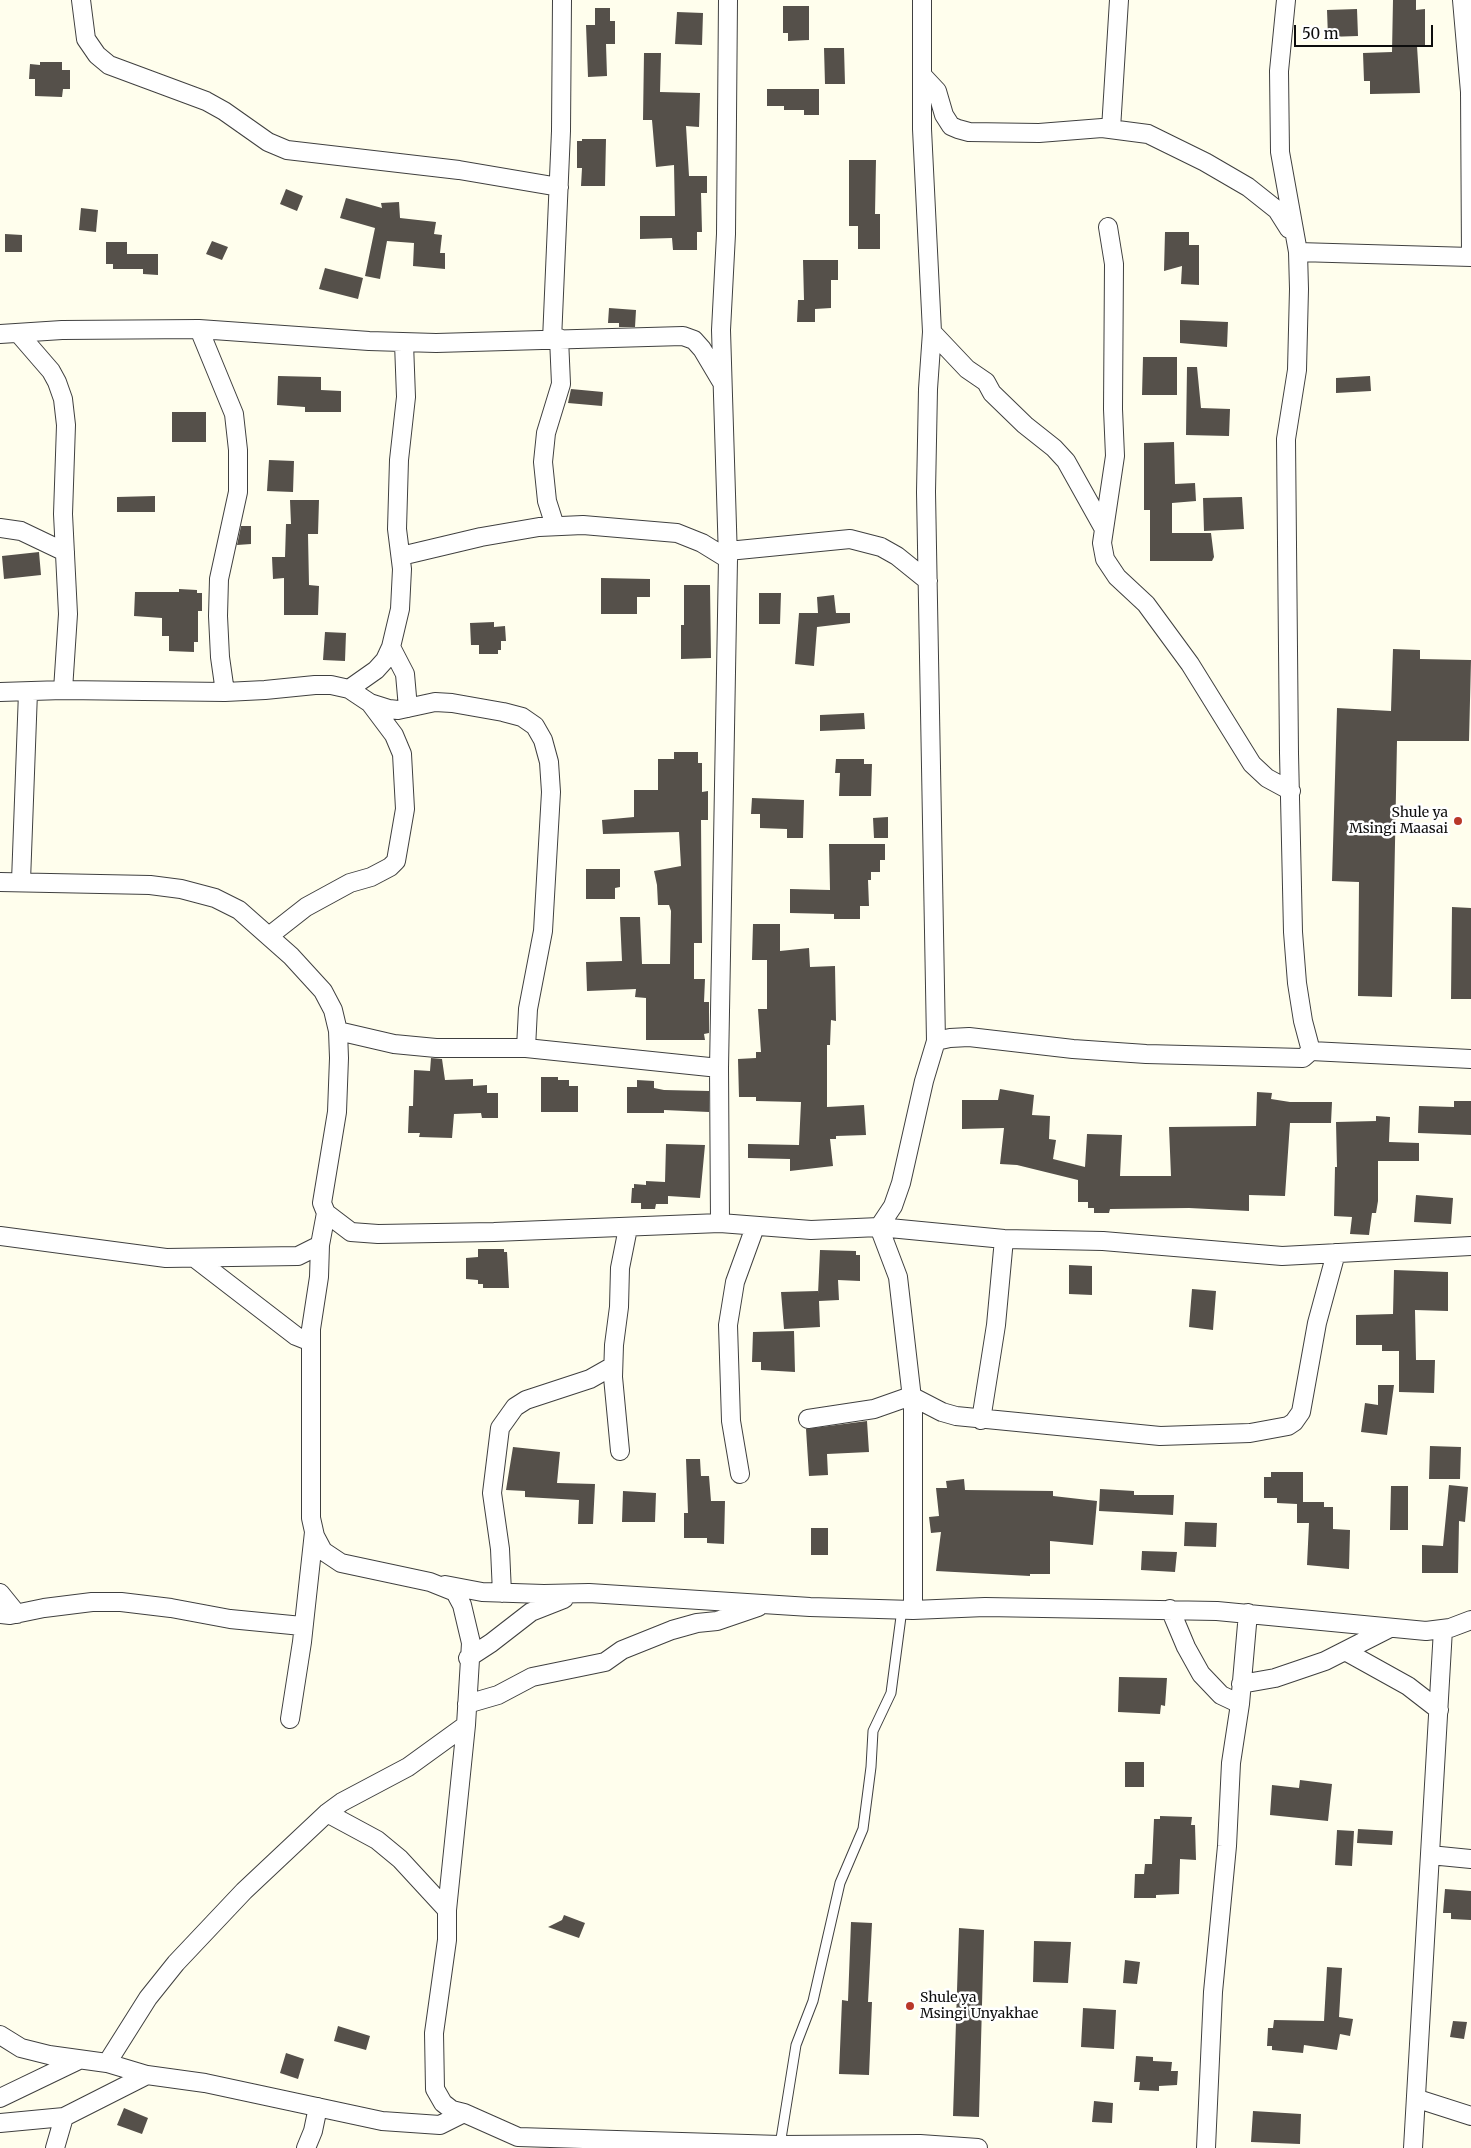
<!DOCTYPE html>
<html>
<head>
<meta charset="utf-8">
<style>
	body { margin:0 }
	#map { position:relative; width:1471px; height:2148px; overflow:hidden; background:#fffeed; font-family:Merriweather,serif }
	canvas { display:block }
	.scale { position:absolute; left:1294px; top:25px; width:139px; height:22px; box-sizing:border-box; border:2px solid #0d0d0d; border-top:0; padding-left:6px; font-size:15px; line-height:18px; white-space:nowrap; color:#0d0d0d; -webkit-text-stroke:4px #fff; paint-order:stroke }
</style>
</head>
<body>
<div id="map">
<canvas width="1471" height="2148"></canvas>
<div class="scale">50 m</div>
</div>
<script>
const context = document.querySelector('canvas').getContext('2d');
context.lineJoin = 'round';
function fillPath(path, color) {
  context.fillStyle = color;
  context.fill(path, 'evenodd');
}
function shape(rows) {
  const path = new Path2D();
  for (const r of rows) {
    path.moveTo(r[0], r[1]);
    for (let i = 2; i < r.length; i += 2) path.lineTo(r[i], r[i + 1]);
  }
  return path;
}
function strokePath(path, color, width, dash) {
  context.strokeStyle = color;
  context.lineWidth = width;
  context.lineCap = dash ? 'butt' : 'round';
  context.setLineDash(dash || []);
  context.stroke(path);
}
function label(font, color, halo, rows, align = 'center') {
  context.font = font + ' Merriweather,serif';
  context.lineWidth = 5;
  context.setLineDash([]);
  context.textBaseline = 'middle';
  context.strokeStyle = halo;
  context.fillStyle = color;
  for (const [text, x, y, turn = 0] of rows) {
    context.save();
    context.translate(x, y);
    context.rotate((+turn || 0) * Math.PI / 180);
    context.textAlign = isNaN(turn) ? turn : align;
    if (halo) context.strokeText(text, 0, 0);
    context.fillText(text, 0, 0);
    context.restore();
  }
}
const building = shape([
	[1393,0,1416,0,1416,10,1425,9,1425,46,1417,46,1420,93,1370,94,1370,81,1364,81,1363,53,1392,52],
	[783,6,809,6,809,40,788,41,788,33,783,33],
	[595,8,610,8,610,21,615,21,615,44,606,44,607,76,588,77,586,25,595,25],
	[1357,9,1358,36,1328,37,1327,10],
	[677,12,703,13,702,45,675,44],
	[824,48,844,48,845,84,825,84],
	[644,53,661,53,660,92,700,93,699,127,686,126,689,176,707,176,707,193,701,193,702,232,697,232,697,250,673,250,672,238,640,239,640,216,675,216,674,165,656,167,652,120,643,120],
	[40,62,62,62,62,70,70,70,70,89,63,89,62,97,35,96,35,79,29,79,30,64,40,65],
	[767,89,819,89,819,115,804,115,804,110,784,110,784,106,767,106],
	[582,139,606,139,605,186,581,186,582,168,577,168,577,141,582,141],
	[849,160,876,160,875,214,880,214,880,249,858,249,858,226,849,226],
	[286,189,303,196,297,211,280,204],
	[346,198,382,208,381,203,399,202,400,218,436,222,434,234,442,235,440,253,445,253,445,269,413,266,414,243,387,241,380,279,365,276,375,228,340,218],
	[81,208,98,210,96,232,79,230],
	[1165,232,1189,232,1189,245,1199,245,1199,285,1181,284,1182,266,1164,271],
	[5,234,22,235,22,252,5,252],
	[212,241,228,247,222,260,206,254],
	[106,242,127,242,127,254,158,254,158,275,143,274,143,269,113,269,113,264,106,264],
	[803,260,838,260,838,280,831,280,831,308,815,309,815,322,797,322,798,300,804,300],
	[325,268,363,278,358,299,319,289],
	[609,308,636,310,635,327,619,327,619,323,608,323],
	[1180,320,1228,322,1227,347,1180,343],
	[1143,357,1177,357,1177,395,1142,395],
	[1187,367,1197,367,1201,408,1230,409,1229,436,1186,435],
	[278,376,321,377,321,390,341,391,341,412,305,412,305,407,277,405],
	[1370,376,1371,391,1336,393,1336,378],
	[571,389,603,392,602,406,568,403],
	[172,412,206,412,206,442,172,442],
	[1174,442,1175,484,1195,483,1196,501,1172,503,1172,533,1211,533,1214,557,1212,561,1150,561,1150,510,1144,510,1144,443],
	[269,460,294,461,293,492,267,491],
	[155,496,155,512,117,512,117,497],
	[1242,497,1244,529,1204,531,1203,498],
	[290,500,319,500,318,534,308,534,309,585,319,586,318,615,284,615,284,578,273,579,272,557,285,557,286,524,291,524],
	[241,526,251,526,251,544,237,545],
	[39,552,41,575,4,579,2,556],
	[601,578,650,579,650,597,637,597,637,614,601,614],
	[684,585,710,585,711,658,681,659,681,625,684,625],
	[179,589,197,590,197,593,202,593,202,611,198,611,198,642,194,642,194,652,169,651,169,636,162,636,162,618,134,616,135,592,179,592],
	[759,593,781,593,780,624,759,624],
	[834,595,836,613,850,613,850,623,817,627,814,666,795,664,799,613,818,613,817,597],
	[494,622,494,627,505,626,506,641,501,641,501,650,498,650,498,654,479,654,479,645,471,645,470,623],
	[325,632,346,633,345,661,323,660],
	[1393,649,1420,650,1420,659,1471,660,1469,741,1397,741,1392,997,1358,996,1359,882,1332,881,1337,708,1391,711],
	[864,713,865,729,820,731,820,715],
	[674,752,698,752,698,763,702,763,702,792,708,791,708,820,701,820,702,943,694,943,694,979,705,979,704,1002,709,1002,709,1033,704,1034,705,1040,646,1040,646,998,635,997,636,989,587,991,586,962,622,961,620,917,640,917,642,964,670,964,671,911,669,905,658,905,657,885,654,871,681,866,679,832,603,834,602,820,634,817,634,790,658,790,658,759,674,759],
	[836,759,864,759,864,764,872,764,871,796,839,796,840,773,835,773],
	[752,798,804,800,803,838,787,838,787,829,760,828,760,814,751,814],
	[888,817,888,838,874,838,873,818],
	[829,844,885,844,885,860,880,860,880,872,871,872,871,880,868,880,869,906,860,906,860,919,834,919,834,914,790,913,790,889,830,890],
	[586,869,620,869,620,887,615,888,615,899,586,899],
	[1452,907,1471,908,1471,999,1451,999],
	[753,924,780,924,780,951,809,948,810,967,835,966,836,1021,831,1020,830,1045,827,1045,827,1107,864,1105,866,1135,836,1136,836,1139,830,1139,833,1166,790,1171,790,1159,748,1158,748,1144,799,1145,801,1102,756,1101,756,1097,739,1097,738,1059,756,1058,756,1052,761,1052,758,1009,767,1009,767,960,752,960],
	[431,1058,442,1059,445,1080,473,1079,473,1086,487,1085,487,1093,498,1093,498,1118,482,1118,481,1113,454,1114,452,1138,419,1137,420,1133,408,1133,409,1106,413,1106,414,1070,430,1071],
	[541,1077,558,1077,558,1080,569,1080,569,1086,578,1086,578,1112,541,1112],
	[637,1080,654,1081,654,1088,664,1090,709,1091,709,1112,664,1110,664,1113,627,1113,627,1087,637,1087],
	[1000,1089,1034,1095,1032,1115,1050,1116,1049,1139,1056,1140,1053,1159,1085,1167,1087,1134,1122,1135,1120,1176,1171,1176,1169,1127,1256,1126,1257,1092,1272,1093,1271,1099,1290,1102,1332,1102,1331,1123,1290,1123,1285,1196,1249,1195,1249,1211,1189,1208,1110,1209,1109,1213,1094,1213,1094,1208,1088,1208,1088,1202,1078,1202,1078,1180,1017,1165,1000,1164,1004,1128,962,1129,962,1100,998,1100],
	[1454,1101,1471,1101,1471,1135,1418,1133,1419,1106,1454,1107],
	[1376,1116,1390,1117,1389,1142,1419,1143,1419,1161,1378,1161,1378,1201,1376,1213,1372,1213,1369,1235,1350,1234,1352,1217,1334,1216,1335,1167,1337,1167,1336,1122,1376,1121],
	[666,1144,705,1145,700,1198,668,1196,668,1204,656,1204,655,1209,641,1209,641,1203,631,1203,632,1188,634,1188,634,1184,646,1185,646,1181,665,1182],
	[1416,1195,1453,1198,1451,1224,1414,1222],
	[478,1249,504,1249,504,1252,507,1252,509,1288,483,1288,483,1284,478,1284,478,1280,466,1279,466,1258,478,1257],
	[820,1250,856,1251,856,1255,860,1255,860,1281,838,1280,839,1300,819,1301,820,1327,784,1329,781,1292,818,1291,818,1294],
	[1069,1265,1092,1266,1092,1295,1069,1294],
	[1394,1270,1448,1272,1448,1311,1415,1310,1416,1360,1435,1360,1434,1393,1399,1392,1399,1351,1382,1351,1382,1345,1356,1345,1356,1315,1393,1314],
	[1192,1289,1216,1291,1213,1330,1189,1327],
	[794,1331,795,1372,761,1370,761,1362,752,1362,753,1332],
	[1378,1385,1394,1385,1387,1435,1361,1432,1365,1403,1378,1405],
	[867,1421,869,1452,827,1454,828,1475,809,1476,806,1429],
	[1430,1446,1461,1447,1460,1479,1429,1479],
	[513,1447,560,1452,557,1483,595,1484,593,1524,578,1524,579,1500,525,1497,525,1491,506,1490],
	[686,1459,700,1459,701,1476,709,1476,711,1501,725,1501,724,1544,707,1543,707,1538,684,1538,684,1513,688,1513],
	[1271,1472,1303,1472,1303,1502,1324,1502,1324,1507,1333,1507,1333,1529,1350,1530,1349,1569,1307,1565,1309,1523,1297,1523,1297,1504,1277,1503,1277,1498,1264,1498,1264,1477,1271,1477],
	[964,1479,965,1490,1053,1491,1053,1496,1097,1501,1093,1545,1050,1541,1050,1574,1030,1574,1030,1576,936,1571,941,1532,931,1533,929,1517,939,1516,936,1488,947,1488,946,1481],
	[1449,1485,1468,1487,1465,1522,1459,1521,1458,1573,1422,1573,1422,1545,1443,1546],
	[1391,1486,1408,1486,1408,1530,1390,1530],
	[1100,1489,1134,1491,1134,1495,1174,1495,1173,1515,1099,1511],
	[623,1491,656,1493,655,1522,622,1522],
	[1185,1522,1217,1523,1216,1547,1184,1546],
	[811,1528,828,1528,828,1555,811,1555],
	[1142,1551,1177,1552,1175,1572,1141,1570],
	[1119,1677,1167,1678,1165,1706,1161,1705,1160,1714,1118,1712],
	[1125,1762,1144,1762,1144,1787,1125,1787],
	[1300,1780,1332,1784,1328,1821,1270,1815,1272,1785,1299,1788],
	[1160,1816,1192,1817,1191,1825,1195,1825,1196,1860,1180,1859,1179,1894,1156,1895,1156,1898,1134,1898,1135,1874,1144,1874,1145,1864,1152,1864,1154,1819,1160,1819],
	[1358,1829,1393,1831,1392,1845,1357,1843],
	[1337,1830,1354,1831,1352,1866,1335,1865],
	[1445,1889,1471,1891,1471,1920,1451,1919,1451,1913,1443,1913],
	[564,1915,585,1923,579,1938,548,1927,562,1920],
	[851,1922,872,1923,868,2002,872,2002,869,2075,839,2074,842,2000,848,2001],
	[959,1928,984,1930,979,2117,953,2116],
	[1034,1941,1071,1942,1068,1983,1033,1982],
	[1125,1960,1140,1962,1137,1984,1123,1983],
	[1327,1967,1342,1968,1339,2017,1353,2019,1350,2036,1340,2034,1337,2050,1304,2045,1303,2053,1272,2050,1272,2046,1267,2046,1268,2028,1273,2028,1274,2020,1324,2021],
	[1083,2008,1116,2010,1114,2049,1081,2047],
	[1453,2021,1467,2022,1464,2039,1450,2037],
	[338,2026,370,2036,366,2050,334,2041],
	[286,2053,304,2059,298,2079,280,2073],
	[1136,2056,1153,2057,1153,2061,1172,2062,1171,2071,1178,2071,1177,2085,1159,2086,1159,2091,1139,2090,1140,2082,1134,2082],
	[1094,2101,1113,2103,1112,2123,1092,2122],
	[124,2108,148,2118,142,2134,117,2125],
	[1253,2111,1301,2114,1300,2144,1251,2142]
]);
const service = shape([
	[780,2145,796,2045,813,2001,840,1883,863,1829,871,1767,873,1731,891,1693,902,1609]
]);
const minor = shape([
	[81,0,86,39,97,55,109,65,206,101,224,111,268,142,287,150,459,170,559,187],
	[1286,0,1279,71,1280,152,1298,252,1299,289,1297,370,1286,439,1289,753,1293,932,1297,983,1303,1021,1311,1051],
	[1462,0,1470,92,1471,257],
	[922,75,937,91,944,115,951,126,958,129,969,132,1039,133,1102,128,1148,134,1205,162,1248,187,1277,210,1289,229],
	[1111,129,1119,0],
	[1108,227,1114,264,1113,409,1115,456,1102,543,1105,559,1117,577,1146,604,1190,664,1252,764,1267,778,1291,791],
	[1298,252,1471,257],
	[199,329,234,414,238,450,238,492,219,579,218,616,220,657,225,692],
	[932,332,967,369,986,382,992,393,1025,425,1054,448,1066,461,1104,529],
	[0,334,62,330,199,329,369,341,436,343,683,336,694,340,702,349,721,381],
	[19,334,51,371,57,382,63,399,66,425,63,514,68,614,63,690],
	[552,340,561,131,562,0],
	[555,526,547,501,543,462,546,433,561,384,559,338],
	[0,528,21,531,65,552],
	[728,551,850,539,881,547,897,556,928,581],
	[401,556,481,537,539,527,583,525,677,533,702,543,728,559],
	[391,647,405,674,408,708],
	[349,689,376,670,385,660,391,647,400,609,402,569,397,529,399,460,406,397,404,343],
	[0,692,63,690,225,692,265,690,315,685,331,685,349,689,370,703,389,709,398,710,435,702,452,703,503,712,522,717,535,726,543,740,549,762,551,792,543,931,528,1009,526,1048],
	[21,881,28,692],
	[0,882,150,885,181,889,215,898,239,910,291,956,323,991,333,1010,338,1031,339,1058,337,1112,322,1203,326,1213,351,1232,378,1234,494,1232,720,1223,811,1230,879,1227,1004,1239,1103,1241,1282,1256,1471,1246],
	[269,936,306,907,350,883,371,877,390,867,396,861,405,809,402,754,394,735,370,703],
	[338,1031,394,1044,436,1048,526,1048,719,1068],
	[936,1041,950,1038,969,1037,1073,1049,1146,1054,1303,1058,1311,1051,1471,1059],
	[326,1213,320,1245,319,1277,311,1329,311,1518,315,1536,323,1551,341,1563,430,1582,455,1592,462,1605,471,1643,466,1725,447,1910,447,1940,434,2033,435,2089,443,2103,452,2110,464,2113,518,2137,780,2145,920,2144,978,2148],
	[720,1223,719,1068,728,559,721,330,726,234,728,0],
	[879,1227,893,1206,901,1183,924,1081,936,1041,926,492,928,389,932,332,922,129,922,0],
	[879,1227,898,1277,913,1407,913,1610],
	[0,1236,166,1258,298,1256,320,1245],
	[196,1259,296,1336,311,1342],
	[808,1419,874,1409,911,1396,942,1412,956,1416,1160,1436,1250,1433,1288,1426,1294,1422,1301,1412,1317,1323,1336,1253],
	[981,1420,996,1325,1004,1239],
	[620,1451,613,1377,614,1345,619,1307,620,1268,628,1228],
	[740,1474,731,1421,728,1325,735,1282,755,1227],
	[445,1585,482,1592,544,1594,589,1593,810,1607,913,1610,985,1607,1217,1611,1426,1631,1450,1628,1471,1620],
	[0,1593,17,1614],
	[502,1593,500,1549,492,1493,500,1428,515,1407,526,1400,590,1379,613,1366],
	[1170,1609,1186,1647,1201,1674,1221,1695,1240,1704],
	[0,1614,10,1615,44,1608,92,1602,121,1602,171,1608,230,1619,302,1626],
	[1345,1651,1408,1686,1439,1710],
	[468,1658,491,1643,531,1612,564,1599],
	[1241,1684,1275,1678,1325,1661,1388,1629],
	[467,1704,498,1695,532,1677,605,1662,622,1650,672,1630,697,1623,717,1621,758,1607],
	[290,1719,302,1642,314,1532],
	[327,1813,377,1840,400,1859,447,1910],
	[1430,1855,1471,1859],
	[0,2035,21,2048,49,2055,107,2063,147,2075],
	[107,2063,148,1998,176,1963,244,1891,327,1813,342,1802,408,1767,466,1725],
	[0,2098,79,2060],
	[1418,2099,1471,2116],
	[0,2123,64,2117,147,2075,205,2083,382,2121,440,2125,464,2113],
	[55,2148,64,2117],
	[306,2148,313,2131,318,2107],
	[1206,2148,1213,1992,1227,1846,1231,1763,1240,1704,1248,1613],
	[1413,2148,1443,1629]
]);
const markers = [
	[1458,821,5,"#b93829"],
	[910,2006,5,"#b93829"]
];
const poiNames = [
	["Shule ya",1448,813],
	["Msingi Maasai",1448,829],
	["Shule ya",920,1998,"left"],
	["Msingi Unyakhae",920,2014,"left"]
];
fillPath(building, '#55504a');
strokePath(service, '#404040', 11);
strokePath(minor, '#404040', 20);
strokePath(service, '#fff', 9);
strokePath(minor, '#fff', 18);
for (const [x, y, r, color] of markers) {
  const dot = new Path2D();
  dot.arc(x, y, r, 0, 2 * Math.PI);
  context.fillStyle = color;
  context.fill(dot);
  strokePath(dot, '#fff', 2);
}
label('14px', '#0d0d0d', '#fff', poiNames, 'right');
</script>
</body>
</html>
